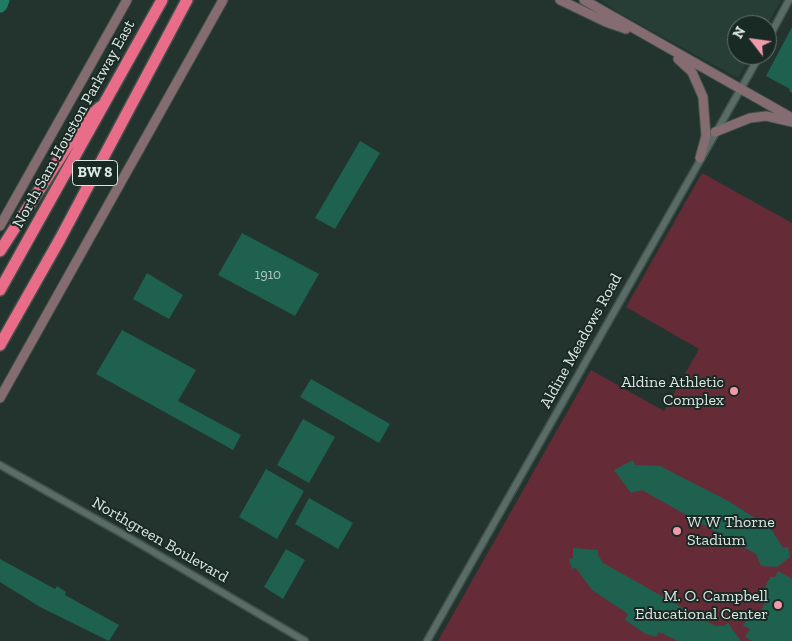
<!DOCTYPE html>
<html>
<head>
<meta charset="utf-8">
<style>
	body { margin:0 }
	#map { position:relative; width:792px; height:641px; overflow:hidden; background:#23332e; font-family:"Zilla Slab",serif }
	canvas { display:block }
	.north { position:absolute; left:727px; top:15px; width:50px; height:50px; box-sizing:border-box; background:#192924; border:1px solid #677570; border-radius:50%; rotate:300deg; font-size:14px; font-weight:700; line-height:20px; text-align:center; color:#dde7e3 }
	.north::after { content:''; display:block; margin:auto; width:18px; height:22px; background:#f39aaa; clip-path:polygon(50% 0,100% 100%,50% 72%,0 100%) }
</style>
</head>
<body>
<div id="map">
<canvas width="792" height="641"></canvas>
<div class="north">N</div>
</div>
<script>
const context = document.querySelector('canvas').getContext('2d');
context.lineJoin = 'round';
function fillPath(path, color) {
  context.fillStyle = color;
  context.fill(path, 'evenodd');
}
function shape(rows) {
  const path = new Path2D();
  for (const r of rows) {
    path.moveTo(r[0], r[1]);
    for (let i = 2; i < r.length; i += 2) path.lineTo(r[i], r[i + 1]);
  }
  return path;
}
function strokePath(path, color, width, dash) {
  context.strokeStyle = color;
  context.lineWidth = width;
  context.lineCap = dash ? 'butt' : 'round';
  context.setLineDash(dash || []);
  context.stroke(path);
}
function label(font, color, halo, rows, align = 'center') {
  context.font = font + ' "Zilla Slab",serif';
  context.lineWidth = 4;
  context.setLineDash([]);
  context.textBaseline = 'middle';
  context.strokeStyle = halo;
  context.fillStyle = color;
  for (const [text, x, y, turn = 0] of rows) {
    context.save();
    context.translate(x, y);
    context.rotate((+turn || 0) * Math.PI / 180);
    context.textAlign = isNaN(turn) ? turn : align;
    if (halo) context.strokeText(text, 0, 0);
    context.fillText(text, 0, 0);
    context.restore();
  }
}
const built = shape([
	[601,0,781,0,767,25,737,25,737,55,751,55,738,78,619,13]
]);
const green = shape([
	[702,173,792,223,792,641,438,641,591,370,664,411,699,349,626,307]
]);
const river = shape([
	[0,5,2,0]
]);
const building = shape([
	[792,27,792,93,789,91,790,89,766,76],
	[360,141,380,153,335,229,315,218],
	[242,233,319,274,295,316,218,275],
	[147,273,183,295,169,319,133,299],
	[122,330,196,370,178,401,241,435,233,450,96,374],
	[311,379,390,424,379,443,300,397],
	[303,419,335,437,309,483,277,465],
	[633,460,635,465,660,466,730,502,766,525,773,532,783,548,788,547,790,557,777,567,761,566,756,554,642,490,631,493,614,470],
	[266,469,304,491,277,539,239,517],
	[309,498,353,523,338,549,295,524],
	[573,548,598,550,598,555,603,563,715,626,724,626,728,623,741,641,678,641,659,632,656,637,644,633,625,620,628,614,592,590,576,568,572,569,569,559,573,558],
	[286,549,305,560,283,599,264,587],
	[0,559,55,589,57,586,66,592,65,595,119,625,109,641,40,607,0,582],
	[778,571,792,579,792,641,752,641,745,637,750,629,743,626,750,613,759,614,768,597,764,590,770,577,775,577]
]);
const minor = shape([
	[767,41,789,0],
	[0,465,128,537,305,641],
	[427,641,760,55]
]);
const secondary = shape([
	[560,0,606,22,626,29],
	[584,0,792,118],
	[678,59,692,72,703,97,706,136,700,158],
	[715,132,750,118,766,116,792,122],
	[0,226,127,0],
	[0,398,223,0]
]);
const motorway = shape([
	[0,251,83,122,100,107],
	[0,290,162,0],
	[0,345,60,239,187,0]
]);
const markers = [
	[734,391,5,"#f39aaa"],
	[677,531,5,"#f39aaa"],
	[778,605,5,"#f39aaa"]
];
const numberNames = [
	["1910",268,275]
];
const shields = [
	[95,173,45]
];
const shieldNames = [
	["BW 8",95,173]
];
const streetNames = [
	["North Sam Houston Parkway East",74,124,-61],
	["Aldine Meadows Road",581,341,-61],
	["Northgreen Boulevard",160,540,30]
];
const poiNames = [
	["Aldine Athletic",724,382],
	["Complex",724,400],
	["W W Thorne",687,522,"left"],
	["Stadium",687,540,"left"],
	["M. O. Campbell",768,596],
	["Educational Center",768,614]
];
fillPath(built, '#273e37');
fillPath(green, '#652c38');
strokePath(river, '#207b63', 15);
fillPath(building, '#1e614f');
strokePath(minor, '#42504b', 9);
strokePath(secondary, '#42504b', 11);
strokePath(motorway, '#42504b', 14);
strokePath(minor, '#5a6c66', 6);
strokePath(secondary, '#856c70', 9);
strokePath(motorway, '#e96d88', 11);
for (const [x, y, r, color] of markers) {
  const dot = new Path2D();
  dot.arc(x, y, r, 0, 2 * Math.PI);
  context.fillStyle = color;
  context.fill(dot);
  strokePath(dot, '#192924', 2);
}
label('14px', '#adc6be', null, numberNames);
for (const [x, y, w] of shields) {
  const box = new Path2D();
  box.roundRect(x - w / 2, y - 12.5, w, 25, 4);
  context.fillStyle = '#192924';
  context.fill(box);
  strokePath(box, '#dde7e3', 1);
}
label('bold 15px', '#dde7e3', null, shieldNames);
label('16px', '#dde7e3', '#192924', streetNames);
label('16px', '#dde7e3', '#192924', poiNames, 'right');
</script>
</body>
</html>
